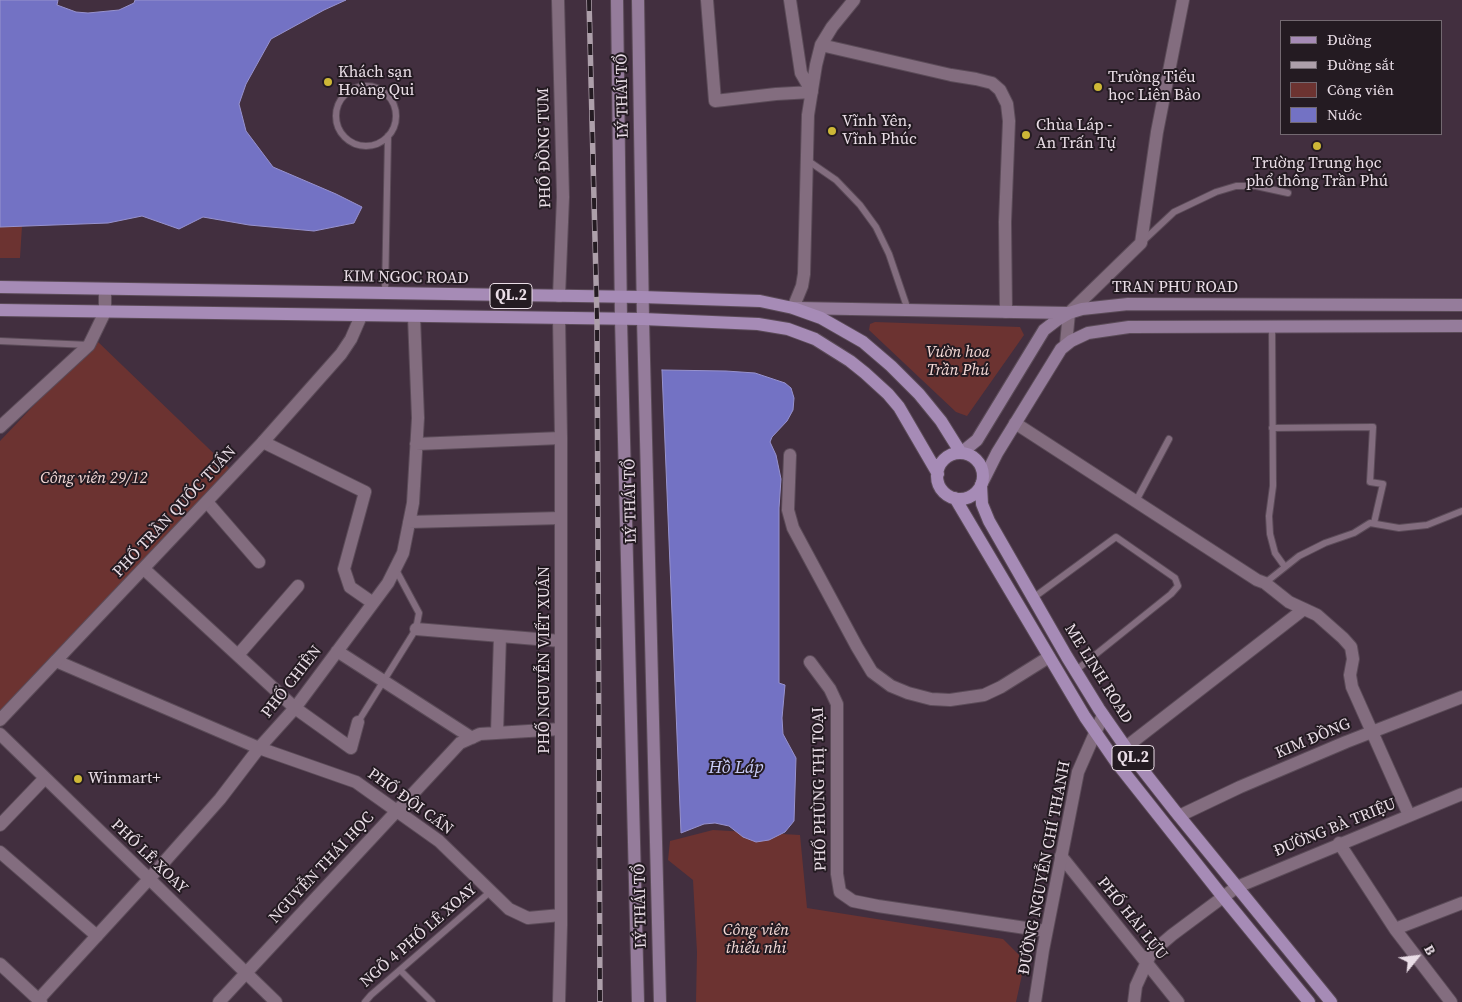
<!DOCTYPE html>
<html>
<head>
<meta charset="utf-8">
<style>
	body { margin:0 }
	#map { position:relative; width:1462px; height:1002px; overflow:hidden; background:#422f3f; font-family:"Source Serif 4",serif }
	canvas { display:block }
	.legend { position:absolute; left:1280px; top:20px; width:162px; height:115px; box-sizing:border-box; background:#241b22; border:1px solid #736971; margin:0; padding:6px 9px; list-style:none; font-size:15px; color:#eadee7 }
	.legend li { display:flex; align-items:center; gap:10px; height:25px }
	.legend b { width:25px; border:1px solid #736971 }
	.north { position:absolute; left:1392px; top:932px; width:50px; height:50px; -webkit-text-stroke:4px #241b22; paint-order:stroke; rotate:61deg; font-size:14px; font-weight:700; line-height:20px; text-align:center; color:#eadee7 }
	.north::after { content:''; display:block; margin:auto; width:18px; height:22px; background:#eadee7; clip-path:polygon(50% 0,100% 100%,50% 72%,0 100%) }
</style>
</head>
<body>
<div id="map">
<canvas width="1462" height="1002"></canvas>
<ul class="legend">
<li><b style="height:6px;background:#a68bb6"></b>Đường</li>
<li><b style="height:6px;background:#ad9faa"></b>Đường sắt</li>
<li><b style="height:14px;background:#6c3331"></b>Công viên</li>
<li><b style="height:14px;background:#7372c4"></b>Nước</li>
</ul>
<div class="north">B</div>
</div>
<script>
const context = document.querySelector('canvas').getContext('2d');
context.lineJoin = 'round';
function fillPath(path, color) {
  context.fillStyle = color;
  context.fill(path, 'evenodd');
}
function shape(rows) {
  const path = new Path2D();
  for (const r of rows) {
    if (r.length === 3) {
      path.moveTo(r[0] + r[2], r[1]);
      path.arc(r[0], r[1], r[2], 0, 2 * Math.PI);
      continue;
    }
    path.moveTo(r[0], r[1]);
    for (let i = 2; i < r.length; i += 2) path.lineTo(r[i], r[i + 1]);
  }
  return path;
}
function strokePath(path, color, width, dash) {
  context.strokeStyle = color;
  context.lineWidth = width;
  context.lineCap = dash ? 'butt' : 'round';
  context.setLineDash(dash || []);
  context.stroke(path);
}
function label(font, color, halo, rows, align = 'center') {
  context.font = font + ' "Source Serif 4",serif';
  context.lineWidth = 4;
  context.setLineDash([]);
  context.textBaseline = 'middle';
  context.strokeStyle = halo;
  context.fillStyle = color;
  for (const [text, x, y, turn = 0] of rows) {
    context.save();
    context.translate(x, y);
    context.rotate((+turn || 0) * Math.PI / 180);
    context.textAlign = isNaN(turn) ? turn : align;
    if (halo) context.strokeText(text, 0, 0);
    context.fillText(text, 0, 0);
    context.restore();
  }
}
const green = shape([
	[22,226,20,258,0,258,0,227],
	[875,322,1020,327,1024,335,967,416,956,412,869,330,870,324],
	[96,340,232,471,0,714,0,441],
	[713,830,800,835,807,908,1003,939,1025,961,1016,1002,696,1002,697,952,693,880,668,860,670,841]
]);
const water = shape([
	[0,0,58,0,57,5,76,12,88,13,119,10,134,3,135,0,346,0,324,10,271,39,246,84,239,104,246,131,273,167,336,194,362,207,354,223,314,231,249,225,203,217,179,229,142,216,108,223,0,227,0,0],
	[662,370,726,371,755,373,785,383,791,388,794,398,793,410,787,421,772,437,770,442,776,455,781,479,779,508,779,683,785,685,782,718,783,734,796,758,794,821,785,832,769,840,756,842,743,837,729,826,715,823,704,824,681,833,662,370]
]);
const service = shape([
	[366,116,30],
	[807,160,836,180,860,205,876,227,889,254,908,310],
	[1142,242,1174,212,1216,192,1236,186,1256,186,1288,193],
	[385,294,388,136],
	[1272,327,1273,486,1269,516,1270,534,1275,553,1285,567],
	[0,341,89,345],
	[1272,428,1373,427,1370,482,1383,484,1374,523],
	[1136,501,1169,439],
	[1265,583,1299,556,1325,543,1354,533,1370,523,1399,528,1427,525,1462,511],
	[1033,598,1116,537,1175,578,1178,586,1171,594,1075,671],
	[358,722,416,629,419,613,396,570],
	[400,970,432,1002],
	[365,1002,371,995,491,891]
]);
const minor = shape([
	[558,0,563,197,559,296],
	[707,0,715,101,776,94,812,92,801,73,790,0],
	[821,45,951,75,976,79,992,83,1000,90,1007,104,1009,121,1005,222,1006,312],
	[793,308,802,286,804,274,808,115,816,65,821,45,832,27,854,0],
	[1066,344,1069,313,1141,243,1157,132,1183,0],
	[1015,423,1257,580,1265,583,1289,602,1317,615,1343,638,1351,647,1353,659,1350,675,1352,687,1409,815],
	[0,427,89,345,105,312,105,289],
	[263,442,365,492,344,569,350,587,373,603],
	[416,444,561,438],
	[790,455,788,510,793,528,857,647,872,672,891,686,908,693,931,699,950,700,984,695,1001,687,1049,657],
	[207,502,259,562],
	[409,522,561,518],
	[144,569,295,708,351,748,358,722],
	[416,629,561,641],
	[337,651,472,738],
	[238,655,298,586],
	[56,661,259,748,356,782,439,841,509,909,528,918,561,915],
	[810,662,830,689,837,704,837,874,840,892,853,901,878,906,1046,931],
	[497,733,500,636],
	[0,734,276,1002],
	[1126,747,1304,609],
	[1179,816,1240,787,1346,742,1462,697],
	[0,825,45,778],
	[1339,843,1395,929,1451,1002],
	[0,852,97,936],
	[1061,856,1178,1002],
	[1395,929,1462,903],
	[38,1000,149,879,220,799,259,748,295,708,388,583,403,553,413,503,418,418,414,317],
	[219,1002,460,743,480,734,561,729],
	[1134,1002,1136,986,1151,953,1172,935,1223,897]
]);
const tertiary = shape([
	[559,318,561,438,561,925,559,1002],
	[0,720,263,442,341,354,351,339,361,316],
	[1223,897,1237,887,1462,794],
	[0,964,41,1002],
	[1035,1002,1043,950,1078,772,1103,715]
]);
const secondary = shape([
	[617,0,621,319,638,1002],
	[638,0,643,319,660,1002],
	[797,308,1069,313],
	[961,453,977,440,1044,330,1057,320,1069,313,1082,309,1128,304,1462,305],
	[981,485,997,453,1061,349,1071,341,1088,333,1129,327,1462,326]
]);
const primary = shape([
	[0,287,642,297,760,301,793,308,821,318,863,342,891,366,919,394,941,421,961,453],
	[0,310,643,319,758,324,788,329,815,339,850,361,865,373,888,394,899,407,938,474],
	[960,476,23],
	[981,485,982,504,989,521,1067,657,1099,709,1131,755,1175,811,1331,1002],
	[955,498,1085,717,1116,762,1223,897,1309,1002]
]);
const rail = shape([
	[589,0,597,319,600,1002]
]);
const markers = [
	[328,82,5,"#ceb837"],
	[1098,87,5,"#ceb837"],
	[832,131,5,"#ceb837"],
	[1026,135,5,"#ceb837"],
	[1317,146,5,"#ceb837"],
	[78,779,5,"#ceb837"]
];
const shields = [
	[511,296,42],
	[1133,758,42]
];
const shieldNames = [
	["QL.2",511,296],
	["QL.2",1133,758]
];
const poiNames = [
	["Khách sạn",338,73],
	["Hoàng Qui",338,91],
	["Trường Tiểu",1108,78],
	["học Liên Bảo",1108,96],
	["Vĩnh Yên,",842,122],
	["Vĩnh Phúc",842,140],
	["Chùa Láp -",1036,126],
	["An Trấn Tự",1036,144],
	["Trường Trung học",1317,164,"center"],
	["phổ thông Trần Phú",1317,182,"center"],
	["Winmart+",88,779]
];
const streetNames = [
	["LÝ THÁI TỔ",623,96,-91],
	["PHỐ ĐỒNG TUM",545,148,-91],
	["KIM NGOC ROAD",406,278,1],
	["TRAN PHU ROAD",1175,288],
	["LÝ THÁI TỔ",631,501,-91],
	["PHỐ TRẦN QUỐC TUẤN",175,512,-47],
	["PHỐ NGUYỄN VIẾT XUÂN",545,660,-90],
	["ME LINH ROAD",1098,674,58],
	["PHỐ CHIỀN",292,682,-52],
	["KIM ĐỒNG",1313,739,-23],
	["PHỐ PHÙNG THỊ TOẠI",820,789,-91],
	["PHỐ ĐỘI CẤN",410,802,36],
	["ĐƯỜNG BÀ TRIỆU",1335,828,-22],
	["PHỐ LÊ XOAY",149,857,44],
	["NGUYỄN THÁI HỌC",322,868,-47],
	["ĐƯỜNG NGUYỄN CHÍ THANH",1045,868,-79],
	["LÝ THÁI TỔ",641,906,-91],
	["PHỐ HẢI LỰU",1132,919,51],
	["NGÕ 4 PHỐ LÊ XOAY",419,936,-41]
];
const parkNames = [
	["Vườn hoa",958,353],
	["Trần Phú",958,371],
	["Công viên 29/12",94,479],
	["Công viên",756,931],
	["thiếu nhi",756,949]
];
const waterNames = [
	["Hồ Láp",736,768]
];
fillPath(green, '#6c3331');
fillPath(water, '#7372c4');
strokePath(water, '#9792ce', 1);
strokePath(service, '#5b4b58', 8);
strokePath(minor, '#5b4b58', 14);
strokePath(tertiary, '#5b4b58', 14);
strokePath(secondary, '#5b4b58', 14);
strokePath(primary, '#5b4b58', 14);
strokePath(service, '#836d7f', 6);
strokePath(minor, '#836d7f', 12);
strokePath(tertiary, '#836d7f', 12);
strokePath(secondary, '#957c9b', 12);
strokePath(primary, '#a68bb6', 12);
strokePath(rail, '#ad9faa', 5.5);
strokePath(rail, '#241b22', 4, [11]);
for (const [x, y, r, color] of markers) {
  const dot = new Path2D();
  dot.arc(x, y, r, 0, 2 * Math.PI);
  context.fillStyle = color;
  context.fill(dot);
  strokePath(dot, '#241b22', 2);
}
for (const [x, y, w] of shields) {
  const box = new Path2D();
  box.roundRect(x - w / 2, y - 12.5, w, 25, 4);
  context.fillStyle = '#241b22';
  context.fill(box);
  strokePath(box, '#eadee7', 1);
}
label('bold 15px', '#eadee7', null, shieldNames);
label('16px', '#eadee7', '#241b22', poiNames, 'left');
label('16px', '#eadee7', '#241b22', streetNames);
label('italic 16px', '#f5dad7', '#241b22', parkNames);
label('italic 18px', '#c8cbf7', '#241b22', waterNames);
</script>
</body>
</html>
